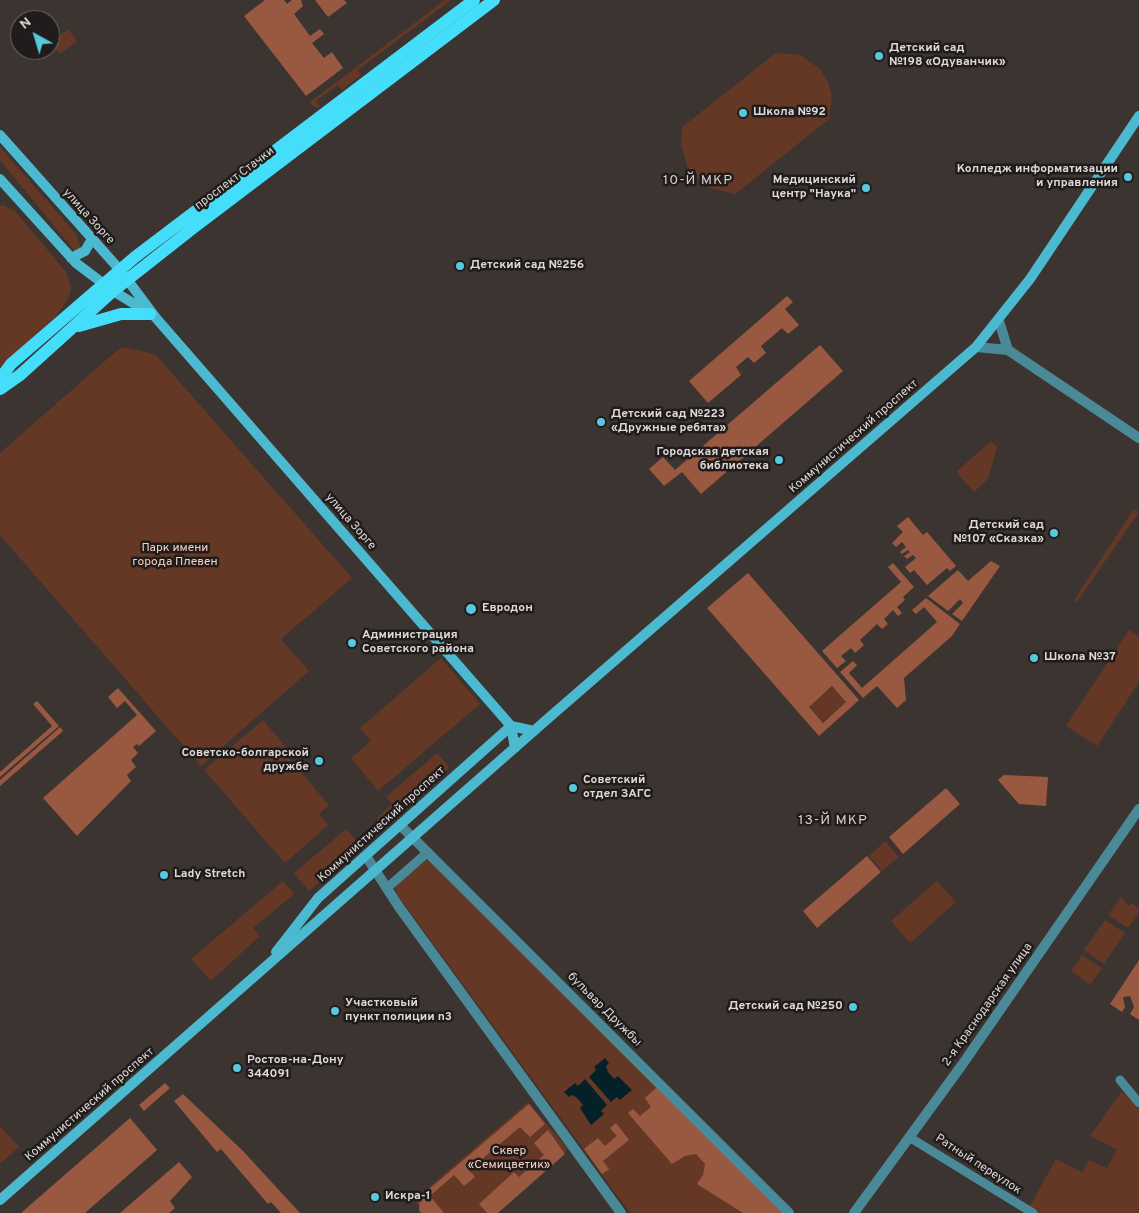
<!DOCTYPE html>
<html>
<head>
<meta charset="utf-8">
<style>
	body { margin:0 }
	#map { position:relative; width:1139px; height:1213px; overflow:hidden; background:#3c3431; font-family:Overpass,sans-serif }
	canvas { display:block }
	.north { position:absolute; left:10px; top:10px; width:50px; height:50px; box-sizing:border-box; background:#201c1b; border:1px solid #6c6866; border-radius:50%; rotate:321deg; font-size:14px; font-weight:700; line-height:20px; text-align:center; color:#ded9d7 }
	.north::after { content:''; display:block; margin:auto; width:18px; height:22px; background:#56c9e0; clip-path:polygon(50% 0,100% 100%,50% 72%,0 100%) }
</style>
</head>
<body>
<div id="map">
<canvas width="1139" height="1213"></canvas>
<div class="north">N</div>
</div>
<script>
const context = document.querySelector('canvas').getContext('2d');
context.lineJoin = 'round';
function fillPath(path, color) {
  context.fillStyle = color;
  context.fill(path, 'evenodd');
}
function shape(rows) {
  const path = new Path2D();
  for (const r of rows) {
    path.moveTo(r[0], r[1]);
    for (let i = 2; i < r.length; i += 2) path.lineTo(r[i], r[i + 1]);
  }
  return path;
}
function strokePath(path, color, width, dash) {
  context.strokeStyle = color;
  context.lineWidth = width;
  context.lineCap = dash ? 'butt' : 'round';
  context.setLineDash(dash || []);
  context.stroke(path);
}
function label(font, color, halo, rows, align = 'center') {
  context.font = font + ' Overpass,sans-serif';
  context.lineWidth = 5;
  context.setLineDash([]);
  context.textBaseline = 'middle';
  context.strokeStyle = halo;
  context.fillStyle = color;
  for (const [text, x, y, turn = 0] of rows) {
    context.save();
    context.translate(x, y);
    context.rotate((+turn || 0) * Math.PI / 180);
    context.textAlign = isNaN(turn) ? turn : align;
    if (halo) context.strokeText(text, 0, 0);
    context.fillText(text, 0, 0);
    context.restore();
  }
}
const green = shape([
	[445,0,451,0,358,70,361,75,342,90,338,85,316,101,320,107,317,108,313,106,310,102],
	[68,29,77,41,60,54,51,43],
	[776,53,801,55,820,69,828,82,832,96,829,119,735,194,710,188,697,178,687,166,681,144,682,127],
	[0,147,76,234,82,249,78,252,74,250,0,160],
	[3,205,15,211,66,272,71,288,69,297,56,316,0,367,0,206],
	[121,347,155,354,352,578,281,639,309,671,201,766,0,535,0,453],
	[991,441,997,447,988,479,974,492,956,472],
	[1134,509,1139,512,1077,602,1074,600],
	[1129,630,1139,637,1139,682,1097,746,1066,726],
	[441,658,480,704,378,791,351,758,371,741,360,728],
	[832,687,846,702,823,722,809,707],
	[263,720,291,753,287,756,329,805,319,814,328,825,285,863,204,770],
	[437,753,449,767,439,780,385,827,377,818,392,804,386,797],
	[346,829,362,847,309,891,294,873],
	[885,841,899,857,882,871,869,856],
	[428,859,785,1213,630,1213,397,894,395,889,399,883],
	[283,881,294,894,253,928,260,936,211,981,191,959],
	[937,881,956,902,910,943,891,921],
	[1121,897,1129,906,1131,903,1139,909,1139,913,1128,928,1108,915],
	[1105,920,1125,933,1104,964,1084,950],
	[1082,955,1102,968,1090,985,1071,971],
	[1122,1091,1139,1110,1139,1213,1026,1213,1056,1159,1082,1172,1089,1160,1107,1168,1117,1149,1090,1136],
	[528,1102,568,1149,493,1213,425,1213,414,1200],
	[0,1126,19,1147,0,1164]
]);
const forest = shape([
	[265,0,284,0,287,4,292,0,301,0,303,6,294,14,310,36,320,29,324,34,312,43,324,58,332,52,343,68,306,96,244,16],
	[315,0,344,0,347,3,328,17],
	[787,296,793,302,785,309,799,325,788,334,782,328,761,346,766,353,754,363,748,357,736,367,741,375,708,403,689,381],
	[820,345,843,371,701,494,682,472,664,486,649,469,663,457,675,470],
	[908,517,923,535,927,532,956,566,950,571,947,568,927,585,914,570,910,573,905,567,916,558,913,555,907,559,904,556,910,552,908,550,902,554,900,552,906,547,902,542,896,547,892,543,903,532,897,526],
	[991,561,1000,566,962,621,952,614,963,603,960,599,948,611,928,596,958,570,968,581],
	[893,563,914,587,903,597,905,600,897,607,902,613,898,616,893,610,884,619,888,624,882,629,877,624,860,640,864,645,855,653,851,648,841,656,846,661,837,668,822,651,901,582,888,567],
	[748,573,859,700,819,736,707,608],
	[832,686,846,702,823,723,809,707],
	[926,598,960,624,952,636,904,678,906,700,897,708,877,686,863,698,840,672,853,661,857,665,849,673,862,688,937,622,924,607,916,614,912,610],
	[118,688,156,731,139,746,137,744,133,747,138,753,131,760,136,767,127,775,131,781,77,836,43,798,137,715,125,701,117,708,108,697],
	[37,701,59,726,0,777,0,772,52,726,33,704],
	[60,727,63,731,0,786,0,780],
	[1004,775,1048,777,1046,806,1019,804,998,780],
	[946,788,960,804,903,854,889,837],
	[867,856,881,872,817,928,803,911],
	[1139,960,1139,1020,1130,1014,1134,1007,1130,996,1123,997,1125,1007,1122,1012,1110,1004],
	[165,1083,170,1088,144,1111,139,1105],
	[658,1086,785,1213,743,1213,697,1184,703,1175,705,1164,696,1154,685,1156,672,1164,628,1113,633,1109,640,1116,651,1107,645,1098],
	[183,1094,243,1151,300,1213,281,1213,271,1202,268,1204,221,1149,217,1152,174,1101],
	[529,1104,545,1124,530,1137,520,1127,469,1170,475,1177,464,1186,454,1175,430,1196,444,1213,421,1213,419,1210,420,1197],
	[130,1118,157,1150,85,1213,21,1213],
	[616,1123,629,1140,603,1161,609,1169,602,1174,584,1149,598,1138,605,1146,617,1136,610,1128],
	[548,1130,565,1154,498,1213,487,1213,479,1204,514,1172,519,1177,544,1155,534,1143],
	[179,1162,192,1177,170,1201,175,1208,169,1213,120,1213]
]);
const water = shape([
	[605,1058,609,1063,606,1066,608,1072,614,1079,618,1076,632,1090,620,1100,617,1097,611,1102,589,1077,596,1070,594,1067],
	[585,1079,607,1105,601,1111,604,1114,591,1125,580,1108,583,1105,577,1098,572,1095,569,1097,564,1092,575,1083,578,1086]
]);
const minor = shape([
	[387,888,428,852],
	[1120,1080,1139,1103],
	[909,1137,1033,1213]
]);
const tertiary = shape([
	[999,321,1008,350],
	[976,347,1008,350,1139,438],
	[400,825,789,1213],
	[366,856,399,907,621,1213],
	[854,1213,962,1065,1139,809]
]);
const secondary = shape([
	[0,135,120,270,156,318,511,726,515,748],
	[0,179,76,263,113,291,151,314],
	[71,258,85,251,92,239],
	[511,726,534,731],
	[276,952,318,898,511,726],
	[0,1200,552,715,976,347,1030,279,1139,116]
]);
const primary = shape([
	[79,326,121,314,150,314],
	[0,379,11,364,135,257,474,0],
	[0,389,20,375,113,291,193,228,494,0]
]);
const markers = [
	[879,56,5,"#56c9e0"],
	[743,113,5,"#56c9e0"],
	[1128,177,5,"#56c9e0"],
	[866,188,5,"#56c9e0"],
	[460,266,5,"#56c9e0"],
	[601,422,5,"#56c9e0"],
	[779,460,5,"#56c9e0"],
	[1054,533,5,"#56c9e0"],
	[471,609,6,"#56c9e0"],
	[352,643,5,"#56c9e0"],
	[1034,658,5,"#56c9e0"],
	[319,761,5,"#56c9e0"],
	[573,788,5,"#56c9e0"],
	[164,875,5,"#56c9e0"],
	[853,1007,5,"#56c9e0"],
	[335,1011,5,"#56c9e0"],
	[237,1068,5,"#56c9e0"],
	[375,1197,5,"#56c9e0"]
];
const poiNames = [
	["Детский сад",889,49],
	["№198 «Одуванчик»",889,63],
	["Школа №92",753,113],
	["Колледж информатизации",1118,170,"right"],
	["и управления",1118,184,"right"],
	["Медицинский",856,181,"right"],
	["центр \"Наука\"",856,195,"right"],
	["Детский сад №256",470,266],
	["Детский сад №223",611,415],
	["«Дружные ребята»",611,429],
	["Городская детская",769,453,"right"],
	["библиотека",769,467,"right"],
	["Детский сад",1044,526,"right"],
	["№107 «Сказка»",1044,540,"right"],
	["Евродон",482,609],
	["Администрация",362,636],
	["Советского района",362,650],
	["Школа №37",1044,658],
	["Советско-болгарской",309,754,"right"],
	["дружбе",309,768,"right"],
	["Советский",583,781],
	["отдел ЗАГС",583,795],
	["Lady Stretch",174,875],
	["Участковый",345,1004],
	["пункт полиции n3",345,1018],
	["Детский сад №250",843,1007,"right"],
	["Ростов-на-Дону",247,1061],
	["344091",247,1075],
	["Искра-1",385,1197]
];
const streetNames = [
	["проспект Стачки",235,179,-37],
	["улица Зорге",88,217,48],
	["Коммунистический проспект",854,437,-41],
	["улица Зорге",350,522,49],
	["Коммунистический проспект",382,825,-42],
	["2-я Краснодарская улица",988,1005,-55],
	["бульвар Дружбы",604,1010,45],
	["Коммунистический проспект",90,1105,-41],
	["Ратный переулок",978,1165,33]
];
const parkNames = [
	["Парк имени",175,549],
	["города Плевен",175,563],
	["Сквер",509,1152],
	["«Семицветик»",509,1166]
];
const neighbourhoodNames = [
	["10-Й МКР",698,181],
	["13-Й МКР",833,821]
];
fillPath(green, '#653826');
fillPath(forest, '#995940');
fillPath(water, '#032127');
strokePath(minor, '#4a8a98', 9);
strokePath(tertiary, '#4a8a98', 10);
strokePath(secondary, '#4bb9cf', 10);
strokePath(primary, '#45defa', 12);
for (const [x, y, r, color] of markers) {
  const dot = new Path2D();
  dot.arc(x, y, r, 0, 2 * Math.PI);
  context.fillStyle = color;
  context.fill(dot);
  strokePath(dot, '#201c1b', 2);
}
label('bold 12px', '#ded9d7', '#201c1b', poiNames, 'left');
label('12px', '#ded9d7', '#201c1b', streetNames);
label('12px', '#f7cfc0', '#201c1b', parkNames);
context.letterSpacing = '1px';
label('14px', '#d7cdc9', '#201c1b', neighbourhoodNames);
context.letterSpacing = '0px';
</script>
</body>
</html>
